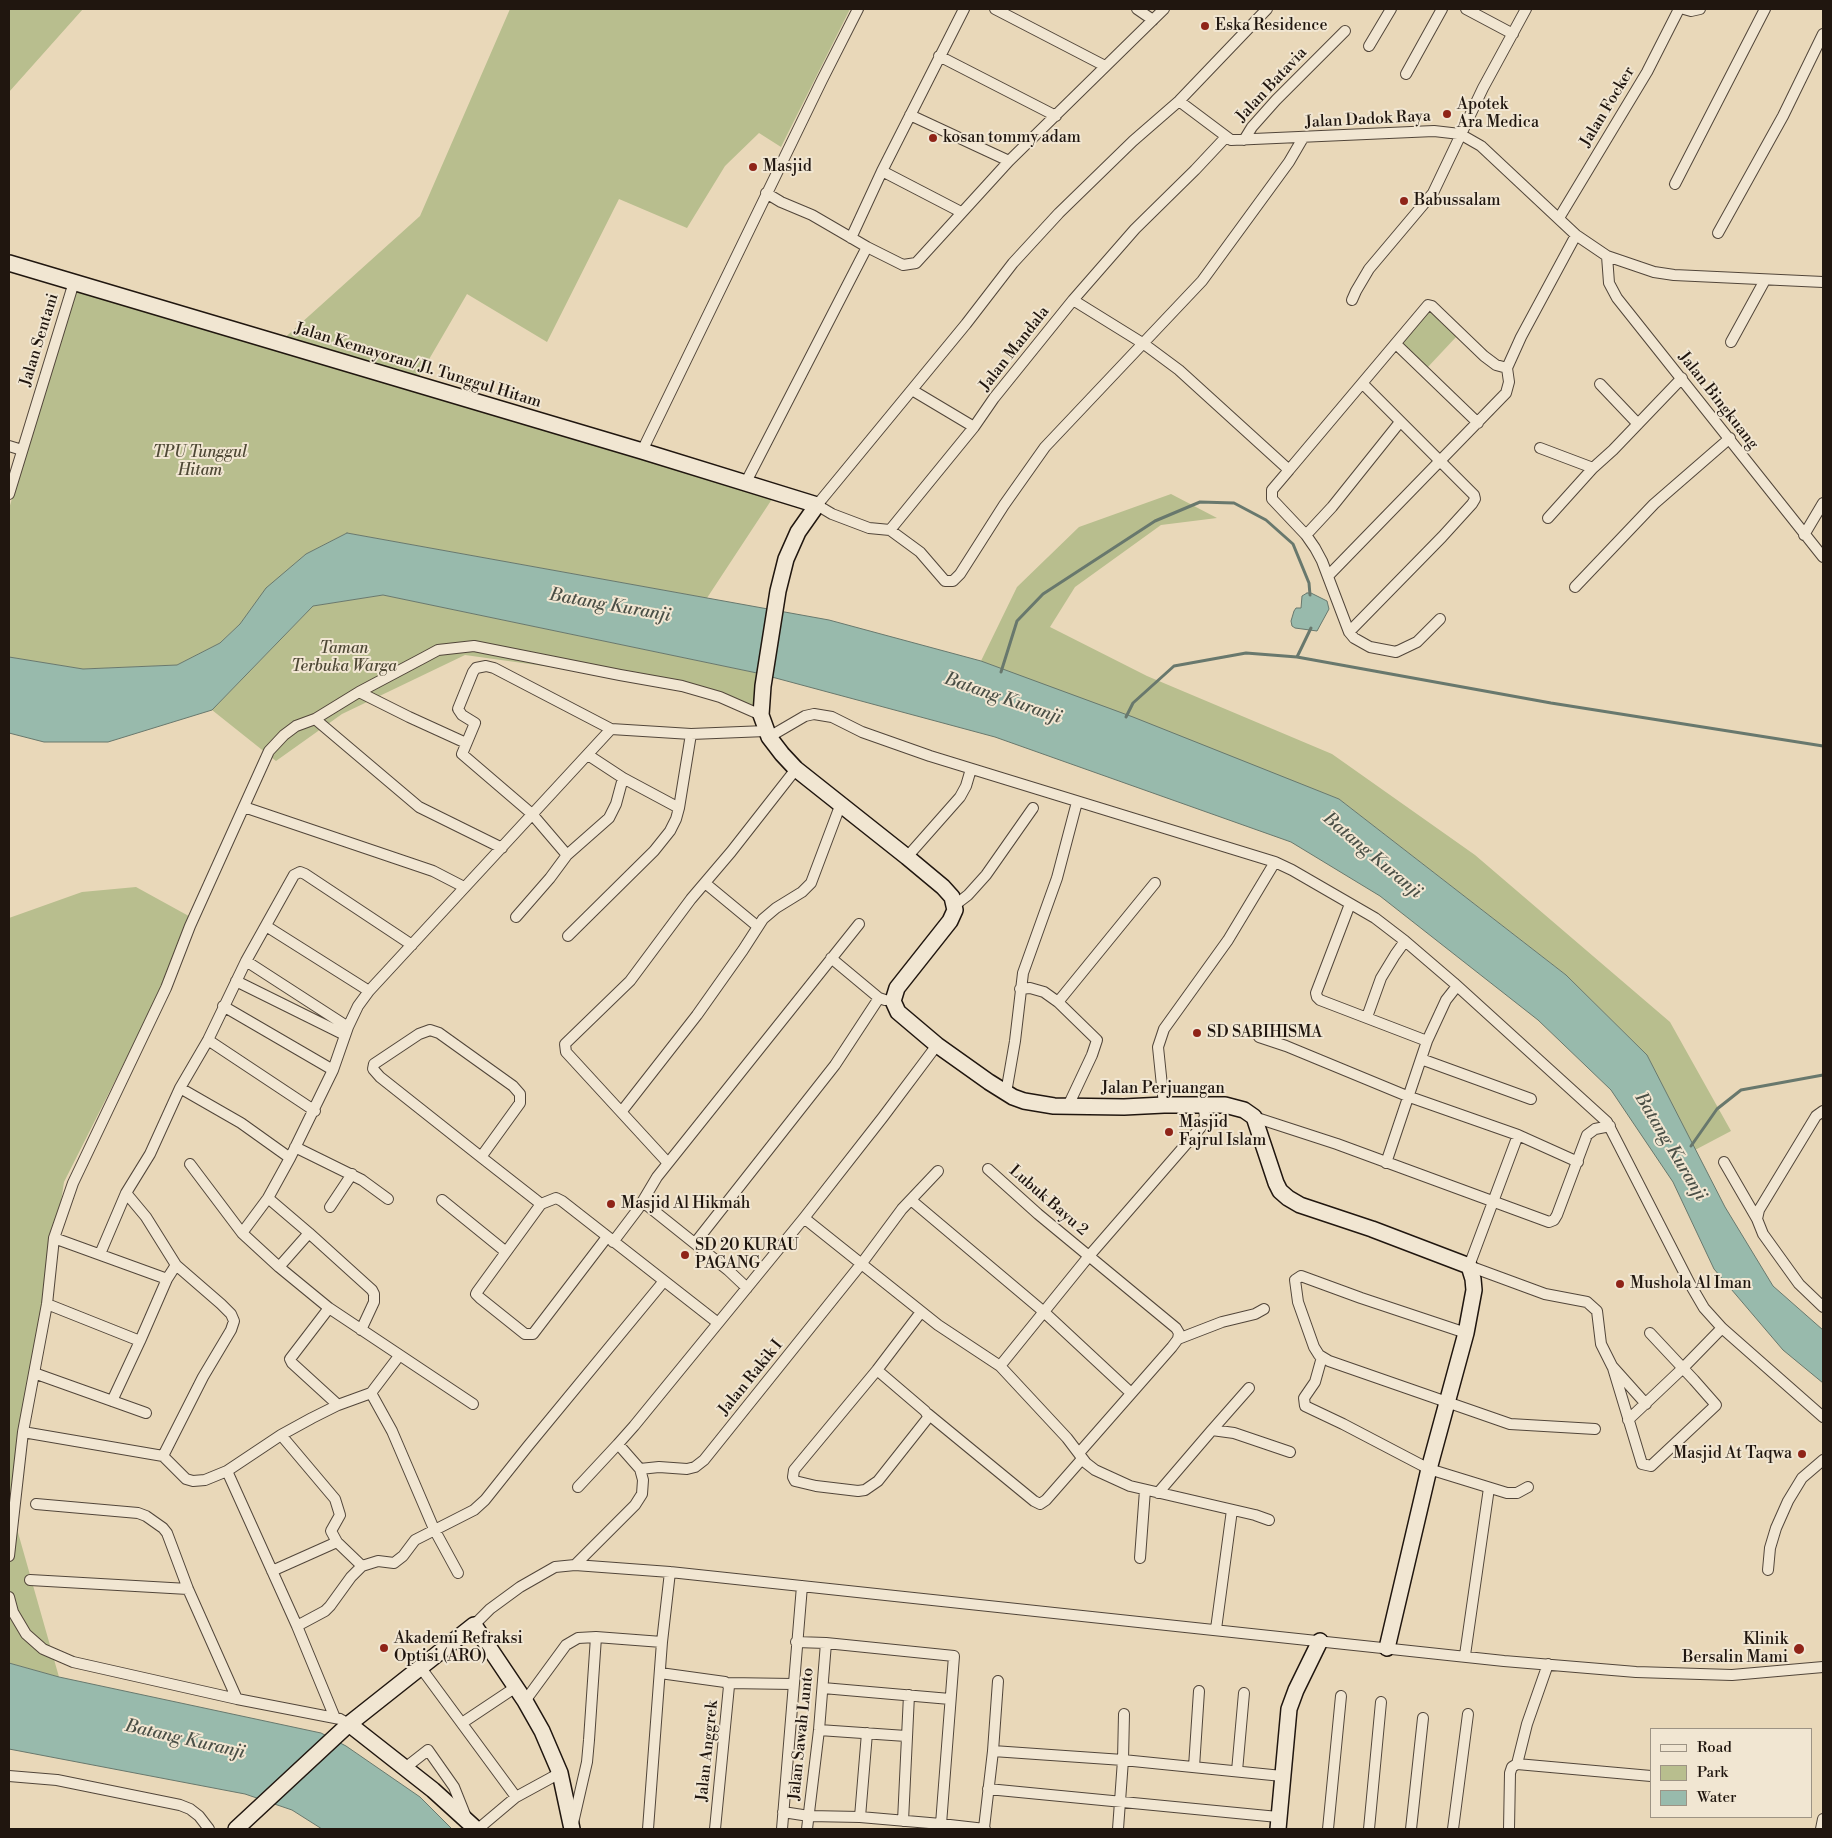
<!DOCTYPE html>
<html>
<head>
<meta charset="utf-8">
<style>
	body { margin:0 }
	#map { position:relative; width:1832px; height:1838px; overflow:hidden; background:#e9d8b9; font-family:"Libre Bodoni",serif }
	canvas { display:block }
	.frame { position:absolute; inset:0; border:10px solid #20160f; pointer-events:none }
	.legend { position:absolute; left:1650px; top:1728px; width:162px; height:90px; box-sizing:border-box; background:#f1e6d2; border:1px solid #9d9384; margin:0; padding:6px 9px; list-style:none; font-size:15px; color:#20160f }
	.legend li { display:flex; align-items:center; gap:10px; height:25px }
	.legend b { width:25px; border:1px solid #9d9384 }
</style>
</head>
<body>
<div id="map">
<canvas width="1832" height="1838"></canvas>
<div class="frame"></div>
<ul class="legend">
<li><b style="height:6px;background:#f1e6d2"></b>Road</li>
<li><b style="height:14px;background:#b8be8e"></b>Park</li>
<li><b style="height:14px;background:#98baac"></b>Water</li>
</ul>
</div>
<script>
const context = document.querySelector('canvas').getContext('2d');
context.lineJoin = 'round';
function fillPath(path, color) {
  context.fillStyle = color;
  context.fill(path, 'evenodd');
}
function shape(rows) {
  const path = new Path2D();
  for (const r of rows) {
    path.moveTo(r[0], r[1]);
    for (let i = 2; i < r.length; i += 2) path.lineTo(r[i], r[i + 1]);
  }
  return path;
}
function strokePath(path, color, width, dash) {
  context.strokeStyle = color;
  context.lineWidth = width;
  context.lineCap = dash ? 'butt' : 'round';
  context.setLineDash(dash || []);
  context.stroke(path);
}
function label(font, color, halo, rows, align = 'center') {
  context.font = font + ' "Libre Bodoni",serif';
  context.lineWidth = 4;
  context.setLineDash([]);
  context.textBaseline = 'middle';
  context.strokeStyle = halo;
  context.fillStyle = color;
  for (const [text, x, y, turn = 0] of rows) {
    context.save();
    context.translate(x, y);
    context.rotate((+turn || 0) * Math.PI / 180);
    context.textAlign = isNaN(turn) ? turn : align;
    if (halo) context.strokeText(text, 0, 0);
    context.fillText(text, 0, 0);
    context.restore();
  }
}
const green = shape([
	[9,9,83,9,9,92],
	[510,9,850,9,781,147,759,133,725,166,687,228,619,199,547,342,467,294,417,380,776,493,707,598,347,533,306,554,267,588,240,624,220,643,177,665,83,669,9,657,9,509,73,283,280,342,420,216],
	[1430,311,1457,336,1427,368,1401,343],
	[1171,494,1217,518,1161,525,1075,587,1050,627,1147,676,1332,754,1475,855,1670,1022,1731,1131,1695,1150,1647,1055,1566,975,1339,799,981,661,1017,587,1079,527],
	[383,595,757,673,753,709,616,676,465,655,342,714,276,761,212,710,313,606],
	[136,887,196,920,64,1182,13,1515,59,1677,9,1663,9,918,82,892]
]);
const water = shape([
	[347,533,829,620,981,661,1133,717,1339,799,1566,975,1647,1055,1725,1207,1773,1286,1823,1330,1823,1383,1783,1350,1714,1269,1673,1182,1611,1090,1538,1020,1380,896,1291,842,995,737,757,673,383,595,313,606,212,710,108,742,44,742,9,733,9,657,83,669,177,665,220,643,240,624,266,588,306,554,347,533],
	[1307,593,1311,593,1327,601,1329,609,1317,631,1295,628,1292,626,1291,621,1294,611,1296,608,1301,608,1302,596,1307,593],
	[9,1663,59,1677,321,1733,346,1746,420,1797,452,1829,322,1829,292,1810,245,1794,9,1749,9,1663]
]);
const stream = shape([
	[1297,657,1311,628],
	[1001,672,1017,621,1043,594,1155,521,1200,502,1234,503,1266,520,1293,544,1309,583,1310,595],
	[1126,717,1133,703,1174,666,1246,653,1297,657,1551,703,1823,746],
	[1691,1146,1717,1109,1741,1090,1823,1075]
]);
const street = shape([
	[995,9,1105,66],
	[1137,9,1153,20],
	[1466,9,1513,34],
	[1684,9,1691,11,1700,9],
	[1369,46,1391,9],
	[939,56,1056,116],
	[1406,74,1442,9],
	[1179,101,1231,140,1434,131,1460,134,1481,146,1576,235,1607,256,1654,272,1674,275,1823,282],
	[910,115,1009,161],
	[1225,138,1195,170,1135,229,1073,300,994,398,974,427,890,530,869,528,832,514,817,505,966,324,1013,263,1059,213,1133,141,1179,101,1267,9],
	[1244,140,1252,127,1276,100,1345,31],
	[882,171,961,212],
	[1675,184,1765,9],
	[766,193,781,202,812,215,867,247,903,265,916,263,1009,161,1164,9],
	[1559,218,1647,72,1679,9],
	[1718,233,1783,116,1823,34],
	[851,238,882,171,964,9],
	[1607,256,1609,283,1617,298,1823,557],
	[1073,300,1144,344,1179,370,1289,470,1272,490,1272,499,1306,535,1315,548,1322,561,1349,632,1354,638,1370,647,1396,652,1417,642,1440,619],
	[1352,300,1356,291,1369,269,1433,193,1483,88,1526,9],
	[1731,342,1765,280],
	[1396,344,1478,423],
	[1600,384,1638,424],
	[912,390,974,427],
	[9,446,22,450],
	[1540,448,1593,468],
	[642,451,822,80,858,9],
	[1289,470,1428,305,1432,306,1484,356,1496,365,1507,368],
	[746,482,867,247],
	[9,494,74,282],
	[1548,518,1593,468,1613,450,1682,378],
	[890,530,920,552,945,581,953,581,960,574,1004,505,1045,447,1202,281,1289,162,1303,138],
	[1306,535,1332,507,1400,422],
	[1804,535,1823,503],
	[1328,576,1506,393,1509,382,1507,368,1521,337,1576,235],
	[1575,587,1654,504,1730,438],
	[1349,632,1442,537,1472,504,1475,499,1474,495,1363,384],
	[359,692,409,717,466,743],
	[315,719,419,807,502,848],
	[769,737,805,716,814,714,832,717,862,732,930,756,1275,862,1292,870,1375,918,1405,941,1454,983,1607,1122,1690,1284,1704,1308,1722,1328,1823,1417],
	[588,755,623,778,679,808],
	[244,807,433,871,464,887],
	[567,855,609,818,616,804,623,778],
	[907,857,960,797,966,786,971,769],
	[705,883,757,926],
	[1350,904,1316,993,1317,997,1320,1000,1427,1041],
	[955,905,968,895,986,875,1033,808],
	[516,917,550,878,567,855,532,814,462,754,475,723,462,715,458,709,473,672,476,668,486,666,494,668,611,729,691,734,766,731],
	[266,926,369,991],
	[568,936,654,851,670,831,676,819,679,808,691,734],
	[831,958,879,998,885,1000],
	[246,961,348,1027],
	[236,981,345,1035],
	[1020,989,1030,988,1044,992,1058,1002,1097,1040,1092,1055,1068,1106],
	[1058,1002,1155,883],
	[223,1006,333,1070],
	[1367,1017,1381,978,1395,955,1405,941],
	[1259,1037,1286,1046,1407,1096,1518,1135,1578,1162],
	[208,1040,315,1111],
	[1421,1059,1531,1099],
	[180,1088,241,1123,290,1158],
	[1006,1093,1015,1041,1023,973,1057,878,1077,802],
	[1164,1105,1158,1047,1164,1029,1228,940,1275,862],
	[622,1111,697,1015,743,950,763,919,776,908,802,892,811,883,840,806],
	[1254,1117,1337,1144,1549,1222,1554,1220,1557,1215,1587,1135,1595,1129,1610,1126],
	[1518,1135,1469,1266,1545,1294,1587,1302,1597,1311,1601,1344,1612,1366,1646,1404],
	[295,1147,362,1180,388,1199],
	[481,1157,520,1103,520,1094,513,1086,439,1033,430,1030,419,1034,374,1064,373,1069,380,1077,481,1157,541,1204],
	[1724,1162,1757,1219,1763,1234,1799,1284,1823,1307],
	[668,1163,566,1052,565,1044,630,981,691,899,731,852,796,769],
	[1386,1163,1427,1041,1446,1000,1457,986],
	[190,1164,242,1233,279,1267,329,1308,473,1404],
	[988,1169,1038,1214,1176,1328,1179,1333,1178,1339,1172,1347,1079,1453],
	[126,1193,146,1217,176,1265,221,1304,231,1314,234,1321,231,1330,203,1377,163,1456,186,1479,193,1481,205,1480,227,1471,281,1435,312,1418,338,1405,371,1393,399,1356],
	[268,1198,309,1233,372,1290,374,1294,374,1302,361,1330],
	[442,1200,506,1252],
	[911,1200,1044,1312,1131,1393],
	[643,1202,728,1270,747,1288],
	[330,1207,352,1174],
	[804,1218,938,1325,1000,1366,1089,1256,1201,1127,1205,1116,1203,1105],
	[1757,1219,1759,1210,1816,1116,1823,1111],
	[242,1233,268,1198,290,1158,333,1070,348,1027,358,1006,369,991,611,729],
	[607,1237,533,1334,525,1334,480,1298,476,1294,477,1292,541,1204,556,1198,562,1201,718,1323],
	[54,1238,167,1279],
	[613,1242,638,1209,657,1177,859,924],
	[695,1243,835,1065,879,998],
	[100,1254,126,1193,150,1154,180,1088,208,1040,246,961,294,875,300,872,305,874,412,945],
	[279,1267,309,1233],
	[47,1304,140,1341,167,1279,176,1265],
	[329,1308,290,1359,292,1363,338,1405],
	[1466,1333,1361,1298,1301,1276,1295,1280,1298,1302,1314,1347,1319,1355,1329,1361,1510,1424,1595,1429],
	[1178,1339,1222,1322,1255,1314,1264,1309],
	[1322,1357,1315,1382,1304,1398,1305,1406,1343,1424,1429,1469,1507,1493,1517,1493,1528,1487],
	[1000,1366,1067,1438,1086,1463,1095,1470,1130,1486,1255,1515,1269,1520],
	[1613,1368,1642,1464,1651,1466,1716,1405,1694,1380,1650,1333],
	[877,1370,925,1411,928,1416,927,1419,878,1481,865,1490,858,1491,816,1486,795,1481,793,1477,794,1470,877,1370,921,1312],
	[34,1373,146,1413],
	[371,1393,392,1431,434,1529,458,1573],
	[112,1401,140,1341],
	[928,1414,1034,1501,1040,1504,1046,1500,1082,1459],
	[1628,1420,1683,1368,1722,1328],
	[1212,1430,1249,1388],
	[23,1432,163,1456],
	[640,1469,659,1467,687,1469,695,1467,704,1460,862,1263,902,1209,938,1171],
	[227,1471,297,1626,335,1718],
	[578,1487,618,1444],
	[1158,1493,1212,1430,1234,1433,1290,1452],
	[36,1504,138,1513,146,1516,163,1528,167,1533,188,1589,237,1699],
	[337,1542,362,1566],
	[9,1556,23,1432,47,1304,54,1238,73,1183,166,988,190,926,269,751,284,735,296,726,315,719,359,692,425,657,438,650,474,646,620,675,682,686,720,697,761,715],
	[1140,1558,1145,1490],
	[575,1565,635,1505,642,1494,643,1480,640,1469,618,1444,634,1426,804,1218,883,1117,937,1045],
	[1768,1570,1770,1548,1776,1528,1788,1501,1802,1478,1823,1460],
	[272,1571,337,1542,331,1531,340,1515,335,1499,281,1435],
	[30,1580,188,1589],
	[9,1597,13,1612,26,1634,43,1649,73,1662,237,1699,340,1719,349,1724],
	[474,1625,490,1609,520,1587,555,1567,575,1565,670,1572,1504,1661,1636,1672,1732,1675,1823,1667],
	[297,1626,325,1611,330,1606,351,1577,362,1566,378,1561,394,1563,403,1556,415,1540,474,1510,485,1500,528,1446,664,1281],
	[1216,1629,1232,1510],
	[796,1642,826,1643,954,1656,941,1824],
	[1465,1655,1489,1488],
	[421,1668,516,1797,560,1773],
	[660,1673,725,1682,729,1686,715,1829],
	[727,1683,793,1684],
	[823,1688,950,1699],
	[525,1701,566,1645,578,1638,596,1637],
	[462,1723,516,1687],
	[819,1730,906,1736],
	[993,1751,1123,1760,1282,1776],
	[1517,1764,1527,1724,1548,1664],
	[1194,1767,1199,1691],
	[405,1768,428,1750,454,1787,466,1817],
	[1237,1771,1244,1693],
	[9,1776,57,1780,180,1805,190,1809,199,1816,209,1829],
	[988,1789,1278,1817],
	[783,1812,809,1816,860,1817,941,1824,985,1829],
	[860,1817,867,1733],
	[903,1821,909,1695],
	[573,1823,587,1762,589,1740,596,1637,662,1642],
	[984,1828,993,1751,998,1681],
	[478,1829,516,1797],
	[648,1829,662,1642,670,1572],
	[782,1829,802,1586],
	[807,1829,819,1730,826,1643],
	[1118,1829,1123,1760,1124,1714],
	[1328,1829,1341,1696],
	[1369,1829,1381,1702],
	[1411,1829,1423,1718],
	[1453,1829,1468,1714],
	[1509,1829,1510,1773,1512,1767,1517,1764,1651,1776],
	[1821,1829,1823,1819]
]);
const secondary = shape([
	[9,263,642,451,817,505,798,532,786,559,778,591,763,686,761,715,769,737,782,754,796,769,907,857,943,887,952,897,955,910,950,921,897,988,893,1001,898,1012,937,1045,989,1082,1013,1097,1024,1101,1054,1106,1124,1107,1164,1105,1225,1105,1244,1110,1254,1117,1276,1183,1280,1191,1288,1198,1300,1205,1372,1229,1469,1266,1473,1279,1474,1290,1466,1333,1429,1469,1387,1648],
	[349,1724,433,1790,476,1829],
	[236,1829,349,1724,474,1625,525,1701,542,1731,560,1773,572,1829],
	[1278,1829,1289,1709,1296,1690,1320,1641]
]);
const markers = [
	[1205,26,5,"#8f2418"],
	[1447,114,5,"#8f2418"],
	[933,138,5,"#8f2418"],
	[753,167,5,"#8f2418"],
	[1404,201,5,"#8f2418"],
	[1197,1033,5,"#8f2418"],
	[1169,1132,5,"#8f2418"],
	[611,1204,5,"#8f2418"],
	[685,1255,5,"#8f2418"],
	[1620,1284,5,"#8f2418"],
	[1802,1454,5,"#8f2418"],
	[384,1648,5,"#8f2418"],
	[1799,1649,6,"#8f2418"]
];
const poiNames = [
	["Eska Residence",1215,26],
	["Apotek",1457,105],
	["Ara Medica",1457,123],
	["kosan tommy adam",943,138],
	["Masjid",763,167],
	["Babussalam",1414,201],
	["SD SABIHISMA",1207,1033],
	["Masjid",1179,1123],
	["Fajrul Islam",1179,1141],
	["Masjid Al Hikmah",621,1204],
	["SD 20 KURAU",695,1246],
	["PAGANG",695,1264],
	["Mushola Al Iman",1630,1284],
	["Masjid At Taqwa",1792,1454,"right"],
	["Akademi Refraksi",394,1639],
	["Optisi (ARO)",394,1657],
	["Klinik",1788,1640,"right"],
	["Bersalin Mami",1788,1658,"right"]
];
const streetNames = [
	["Jalan Batavia",1272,85,-47],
	["Jalan Focker",1608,107,-59],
	["Jalan Dadok Raya",1368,120,-3],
	["Jalan Sentani",40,340,-73],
	["Jalan Mandala",1015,349,-52],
	["Jalan Kemayoran/ Jl. Tunggul Hitam",418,366,17],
	["Jalan Bingkuang",1718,401,52],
	["Jalan Perjuangan",1163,1089],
	["Lubuk Bayu 2",1048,1201,41],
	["Jalan Rakik I",751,1378,-51],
	["Jalan Sawah Lunto",802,1734,-84],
	["Jalan Anggrek",708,1751,-84]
];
const parkNames = [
	["TPU Tunggul",200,453],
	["Hitam",200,471],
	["Taman",344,649],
	["Terbuka Warga",344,667]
];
const waterNames = [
	["Batang Kuranji",610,606,10],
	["Batang Kuranji",1003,699,19],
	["Batang Kuranji",1372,856,40],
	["Batang Kuranji",1670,1147,59],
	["Batang Kuranji",185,1740,13]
];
fillPath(green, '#b8be8e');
fillPath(water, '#98baac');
strokePath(water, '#68786d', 1);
strokePath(stream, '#68786d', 3);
strokePath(street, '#52463a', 12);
strokePath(secondary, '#20160f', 18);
strokePath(street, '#f1e6d2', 10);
strokePath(secondary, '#f1e6d2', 15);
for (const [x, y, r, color] of markers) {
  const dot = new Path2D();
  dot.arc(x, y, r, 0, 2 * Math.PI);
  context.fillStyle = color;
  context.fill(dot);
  strokePath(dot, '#f1e6d2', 2);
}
label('16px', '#20160f', '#f1e6d2', poiNames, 'left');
label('16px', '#20160f', '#f1e6d2', streetNames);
label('italic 16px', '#4e4835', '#f1e6d2', parkNames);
label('italic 18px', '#4a4f46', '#f1e6d2', waterNames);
</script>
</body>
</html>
